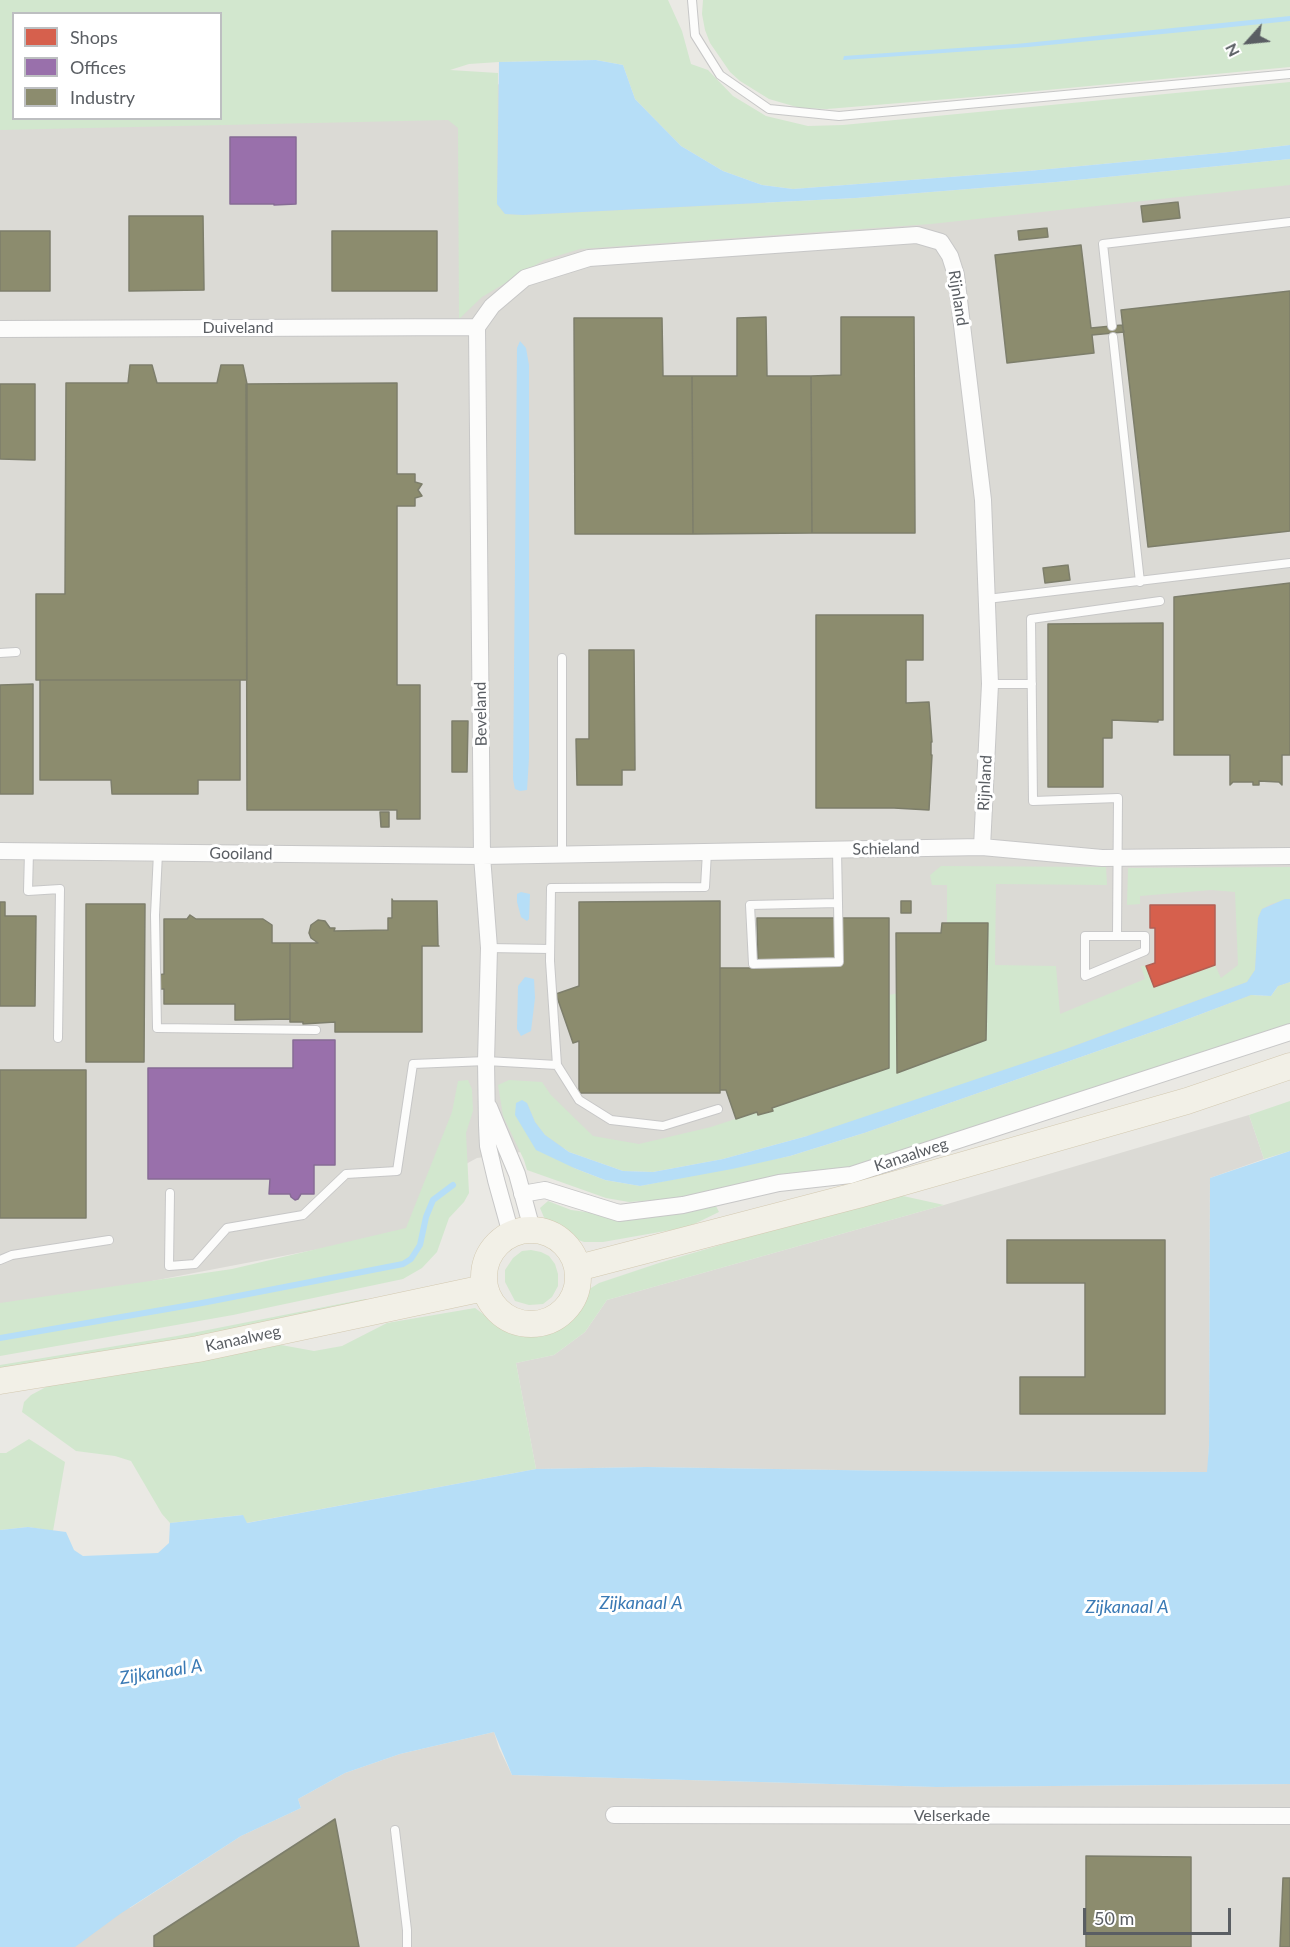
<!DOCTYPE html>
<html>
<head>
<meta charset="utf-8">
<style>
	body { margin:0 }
	#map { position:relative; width:1290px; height:1947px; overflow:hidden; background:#eae9e4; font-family:Lato,sans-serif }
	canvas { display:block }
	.legend { position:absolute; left:12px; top:12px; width:210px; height:108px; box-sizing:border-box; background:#fff; border:2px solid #bdbfc1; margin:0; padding:8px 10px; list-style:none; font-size:18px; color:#5a5e63 }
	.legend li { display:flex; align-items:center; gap:12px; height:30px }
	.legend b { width:30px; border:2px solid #bdbfc1 }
	.north { position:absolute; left:1218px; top:12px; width:60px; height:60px; -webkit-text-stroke:4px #fff; paint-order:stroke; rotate:243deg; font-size:16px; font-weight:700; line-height:24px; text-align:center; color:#5a5e63 }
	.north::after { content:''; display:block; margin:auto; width:21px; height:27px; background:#5a5e63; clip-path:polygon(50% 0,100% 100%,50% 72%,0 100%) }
	.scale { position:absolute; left:1083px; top:1908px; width:148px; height:27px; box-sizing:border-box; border:3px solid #5a5e63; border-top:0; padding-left:8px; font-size:18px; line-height:21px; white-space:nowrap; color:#5a5e63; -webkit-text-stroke:4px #fff; paint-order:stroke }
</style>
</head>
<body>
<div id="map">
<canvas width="1290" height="1947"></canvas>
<ul class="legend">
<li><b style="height:16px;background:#d6604d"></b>Shops</li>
<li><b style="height:16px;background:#9970ab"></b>Offices</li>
<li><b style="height:16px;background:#8c8c6e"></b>Industry</li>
</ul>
<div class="north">N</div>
<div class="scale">50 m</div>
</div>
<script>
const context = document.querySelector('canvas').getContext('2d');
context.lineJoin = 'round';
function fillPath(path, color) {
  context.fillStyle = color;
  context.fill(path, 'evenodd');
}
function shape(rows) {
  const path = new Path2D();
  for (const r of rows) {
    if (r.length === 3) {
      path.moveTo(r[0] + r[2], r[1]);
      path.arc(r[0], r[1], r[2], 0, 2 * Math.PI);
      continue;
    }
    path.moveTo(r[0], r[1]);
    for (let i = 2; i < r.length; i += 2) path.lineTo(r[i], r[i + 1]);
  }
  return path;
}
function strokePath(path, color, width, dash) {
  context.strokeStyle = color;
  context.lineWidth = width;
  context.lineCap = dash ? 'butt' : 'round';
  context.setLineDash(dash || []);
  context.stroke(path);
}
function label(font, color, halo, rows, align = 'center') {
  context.font = font + ' Lato,sans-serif';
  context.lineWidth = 6;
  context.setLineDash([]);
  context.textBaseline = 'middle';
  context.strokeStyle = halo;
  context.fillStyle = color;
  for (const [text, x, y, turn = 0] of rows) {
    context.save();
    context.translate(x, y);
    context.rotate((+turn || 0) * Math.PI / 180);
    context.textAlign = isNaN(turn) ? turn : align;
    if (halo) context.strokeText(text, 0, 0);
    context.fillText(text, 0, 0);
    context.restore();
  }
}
const industrial = shape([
	[559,83,789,216,1290,162,1290,982,864,1133,536,1150,477,1158,429,1184,408,1232,32,1304,0,1308,0,94,14,118,220,118,221,90],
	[1249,1115,1264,1159,1210,1178,1209,1445,1208,1472,902,1471,647,1467,536,1469,516,1363,554,1355,585,1332,607,1300,944,1205],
	[494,1732,499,1748,512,1775,936,1787,1290,1784,1290,1947,73,1947,129,1906,130,1908,241,1836,301,1808,298,1799,345,1773,400,1754]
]);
const green = shape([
	[0,0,668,0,682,31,691,64,708,70,733,96,766,116,808,126,843,125,1290,82,1290,145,1230,152,1028,171,793,189,762,185,723,171,681,146,635,99,623,65,596,60,499,62,469,64,450,70,498,73,497,204,505,214,523,215,856,198,1056,182,1290,159,1290,185,931,224,580,249,544,260,482,297,459,319,458,128,448,120,0,130],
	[14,14,220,14,220,118,14,118],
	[703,0,1290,0,1290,67,973,97,827,109,800,108,769,99,740,81,730,72,710,43,705,30,702,14],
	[941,866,1106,867,1107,885,996,884,995,965,1056,966,1060,1014,1145,979,1141,966,1146,966,1154,987,1215,965,1221,978,1238,965,1235,892,1211,890,1140,896,1140,904,1127,905,1128,868,1290,867,1290,899,1271,904,1262,909,1258,918,1255,970,1247,982,1066,1049,912,1102,807,1136,723,1159,653,1172,623,1171,569,1152,545,1135,535,1122,527,1103,516,1103,574,1168,605,1180,640,1186,790,1156,864,1133,1172,1025,1251,995,1271,996,1278,986,1290,982,1290,1028,853,1168,672,1199,629,1202,606,1198,527,1170,524,1160,503,1116,498,1085,509,1080,542,1082,551,1095,593,1136,639,1144,711,1127,889,1068,889,995,899,993,947,974,947,885,932,885,930,875],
	[468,1080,472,1089,473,1111,466,1133,469,1193,464,1202,449,1218,437,1252,422,1268,403,1279,233,1315,0,1356,0,1303,232,1269,406,1228,452,1112,458,1081],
	[1290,1101,1290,1151,1264,1159,1249,1115],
	[894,1194,944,1205,607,1300,585,1332,554,1355,516,1363,536,1469,246,1523,242,1515,170,1523,162,1514,131,1461,115,1456,76,1451,22,1412,24,1402,31,1395,48,1386,281,1345,314,1351,342,1346,387,1323,475,1308,494,1322,516,1332,536,1334,563,1322,583,1293,599,1283,659,1263],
	[548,1201,571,1210,632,1218,716,1206,719,1212,688,1227,603,1242,584,1242,570,1237,561,1229,546,1222,540,1208],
	[531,1250,541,1252,549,1256,555,1264,558,1274,558,1286,552,1297,543,1304,529,1305,515,1301,505,1282,505,1270,513,1258,522,1251],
	[365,1299,380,1300,347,1310,0,1374,0,1365,177,1336],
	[29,1439,65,1462,53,1531,28,1527,0,1530,0,1453,6,1453]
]);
const water = shape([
	[1290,16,1290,21,1183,32,1028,47,843,60,844,56,1016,44],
	[596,60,623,65,635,99,681,146,723,171,762,185,793,189,1028,171,1230,152,1290,145,1290,159,1056,182,856,198,523,215,505,214,497,204,499,62],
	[520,341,526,348,529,365,529,758,527,790,520,791,515,789,513,779,517,348],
	[521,892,530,894,529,919,527,921,521,917,517,902,517,894],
	[1285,899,1290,899,1290,982,1278,986,1271,996,1251,995,1172,1025,864,1133,790,1156,732,1169,640,1186,605,1180,574,1168,536,1150,515,1115,516,1103,522,1100,527,1103,535,1122,545,1135,569,1152,623,1171,653,1172,723,1159,807,1136,1066,1049,1247,982,1255,970,1258,918,1262,909],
	[525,977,534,979,535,998,531,1031,521,1036,517,1029,518,986],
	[1290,1151,1290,1784,936,1787,512,1775,494,1732,400,1754,345,1773,298,1799,301,1808,241,1836,120,1914,75,1947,0,1947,0,1530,28,1527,66,1532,74,1550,83,1556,158,1553,169,1543,170,1523,243,1515,247,1523,536,1469,647,1467,902,1471,1207,1472,1209,1445,1210,1178]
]);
const shops = shape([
	[1150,905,1215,905,1215,965,1154,987,1146,966,1155,963,1155,928,1150,928,1150,905]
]);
const offices = shape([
	[230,137,296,137,296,204,274,205,274,204,230,204,230,137],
	[293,1040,335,1040,335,1165,314,1165,314,1194,301,1194,298,1199,295,1200,291,1197,290,1194,269,1194,270,1179,148,1179,148,1068,293,1068,293,1040]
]);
const industry = shape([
	[1178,202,1180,218,1143,222,1141,206,1178,202],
	[129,216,203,216,204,290,129,291,129,216],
	[1047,228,1048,237,1019,240,1018,231,1047,228],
	[0,231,50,231,50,291,0,291,0,231],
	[332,231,437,231,437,291,332,291,332,231],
	[1081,245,1091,328,1122,325,1124,332,1092,335,1094,353,1007,363,995,255,1081,245],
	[1290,291,1290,531,1148,547,1121,310,1290,291],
	[766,317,767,376,811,376,812,533,693,534,692,376,737,376,737,318,766,317],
	[841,317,914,317,915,533,812,533,811,376,841,375,841,317],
	[574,318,662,318,663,376,692,376,693,534,575,534,574,318],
	[130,365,152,365,157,383,217,383,221,365,243,365,247,384,247,680,36,680,36,594,65,594,66,383,128,383,130,365],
	[397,383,397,474,415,474,415,482,422,484,418,490,422,496,415,498,415,506,397,506,397,685,420,685,420,819,397,819,397,810,247,810,246,384,397,383],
	[0,384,35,384,35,460,0,459,0,384],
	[1068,565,1070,580,1045,583,1043,568,1068,565],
	[1290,583,1290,755,1282,755,1282,785,1279,782,1259,781,1259,785,1253,785,1253,782,1233,782,1230,785,1230,755,1174,755,1174,597,1290,583],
	[816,615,923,615,923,660,906,660,906,703,929,702,932,742,931,742,931,755,932,755,929,810,894,808,816,808,816,615],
	[1163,623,1163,720,1158,720,1158,722,1112,720,1112,738,1103,738,1103,787,1048,787,1048,624,1163,623],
	[589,650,634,650,635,770,622,770,622,785,577,785,576,739,589,739,589,650],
	[40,680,240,680,240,780,198,780,198,794,112,794,111,780,40,780,40,680],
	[33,684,33,794,0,794,0,685,33,684],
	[452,721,468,721,467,772,452,772,452,721],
	[380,812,389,812,389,827,381,827,380,812],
	[392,899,393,901,437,901,438,946,439,946,422,946,422,1032,335,1032,335,1022,303,1024,303,1022,290,1022,290,943,318,943,311,938,309,933,311,925,318,920,325,921,330,928,335,928,334,931,388,930,388,918,392,918,392,899],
	[720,901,720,1093,579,1093,579,1041,573,1043,556,994,579,986,579,902,720,901],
	[901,901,911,901,911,913,901,913,901,901],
	[0,902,5,902,5,916,36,916,35,1006,0,1006,0,902],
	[86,904,145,904,144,1062,86,1062,86,904],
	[190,915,196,919,263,919,272,925,272,943,290,943,290,1019,235,1020,235,1004,164,1004,164,989,158,989,158,975,164,974,164,919,187,919,190,915],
	[757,918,889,918,889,1068,772,1108,773,1111,758,1115,757,1112,736,1119,726,1090,720,1090,720,968,758,968,757,918],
	[942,923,988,923,986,1040,897,1073,896,933,941,933,942,923],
	[0,1070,86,1070,86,1218,0,1218,0,1070],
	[1007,1240,1165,1240,1165,1414,1020,1414,1020,1377,1085,1377,1085,1283,1007,1283,1007,1240],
	[335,1819,359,1947,154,1947,154,1936,335,1819],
	[1086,1856,1191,1857,1191,1947,1086,1947,1086,1856],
	[1283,1878,1290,1878,1290,1947,1280,1947,1283,1878]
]);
const stream = shape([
	[0,1338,202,1303,403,1264,411,1259,420,1245,426,1217,433,1200,453,1185]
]);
const service = shape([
	[692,0,695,35,720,75,769,109,839,116,1290,74],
	[1112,326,1103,244,1290,222],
	[1113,337,1140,582],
	[987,599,1290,563],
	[0,653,16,652],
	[990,684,1032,684],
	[837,850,838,903,839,962,753,964,750,905,838,903],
	[29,852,28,891,60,889,58,1038],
	[707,852,705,887,551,888,550,961,557,1065,579,1100,611,1120,663,1126,718,1109],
	[158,853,155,915,157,1028,316,1030],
	[562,855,562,658],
	[1117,936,1145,936,1145,951,1085,976,1085,936,1117,936,1118,798,1033,801,1031,619,1160,601],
	[489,948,550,949],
	[170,1193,169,1266,195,1264,227,1228,303,1215,346,1174,397,1171,413,1064,486,1061,557,1065],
	[0,1260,12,1255,109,1240],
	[395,1830,407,1930,407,1947]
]);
const minor = shape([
	[477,327,492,306,525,278,589,258,917,235,941,242,950,256,956,275,983,500,990,684,982,847],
	[477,327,482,856,489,948,486,1061,487,1125,488,1146,496,1180,511,1234],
	[0,329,477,327],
	[0,851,482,856,982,847,1102,858,1290,856],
	[489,1107,517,1174,532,1229],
	[522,1194,545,1190,619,1213,683,1205,779,1183,851,1175,1290,1032],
	[614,1815,1290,1816]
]);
const primary = shape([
	[531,1277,47],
	[578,1268,858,1195,1187,1101,1290,1066],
	[0,1381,198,1349,484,1288]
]);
const streetNames = [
	["Rijnland",958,298,81],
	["Duiveland",238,328],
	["Beveland",481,714,-91],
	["Rijnland",985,783,-87],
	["Schieland",886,849,-1],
	["Gooiland",241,854,1],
	["Kanaalweg",911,1155,-18],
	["Kanaalweg",243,1339,-12],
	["Velserkade",952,1816]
];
const waterNames = [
	["Zijkanaal A",641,1603],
	["Zijkanaal A",1127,1607],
	["Zijkanaal A",161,1672,-9]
];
fillPath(industrial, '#dbdad5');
fillPath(green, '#d2e7ce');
fillPath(water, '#b6def7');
fillPath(shops, '#d6604d');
strokePath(shops, '#b15f54', 1.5);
fillPath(offices, '#9970ab');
strokePath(offices, '#866b95', 1.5);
fillPath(industry, '#8c8c6e');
strokePath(industry, '#7d7e6b', 1.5);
strokePath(stream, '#b6def7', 6);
strokePath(service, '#c7c7c7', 10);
strokePath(minor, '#c7c7c7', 18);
strokePath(primary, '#d3c9b1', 27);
strokePath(service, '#fcfcfb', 8);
strokePath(minor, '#fcfcfb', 16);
strokePath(primary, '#f2f0e7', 26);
label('16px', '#5a5e63', '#fff', streetNames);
label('italic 18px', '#3a7ab5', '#fff', waterNames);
</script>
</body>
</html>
